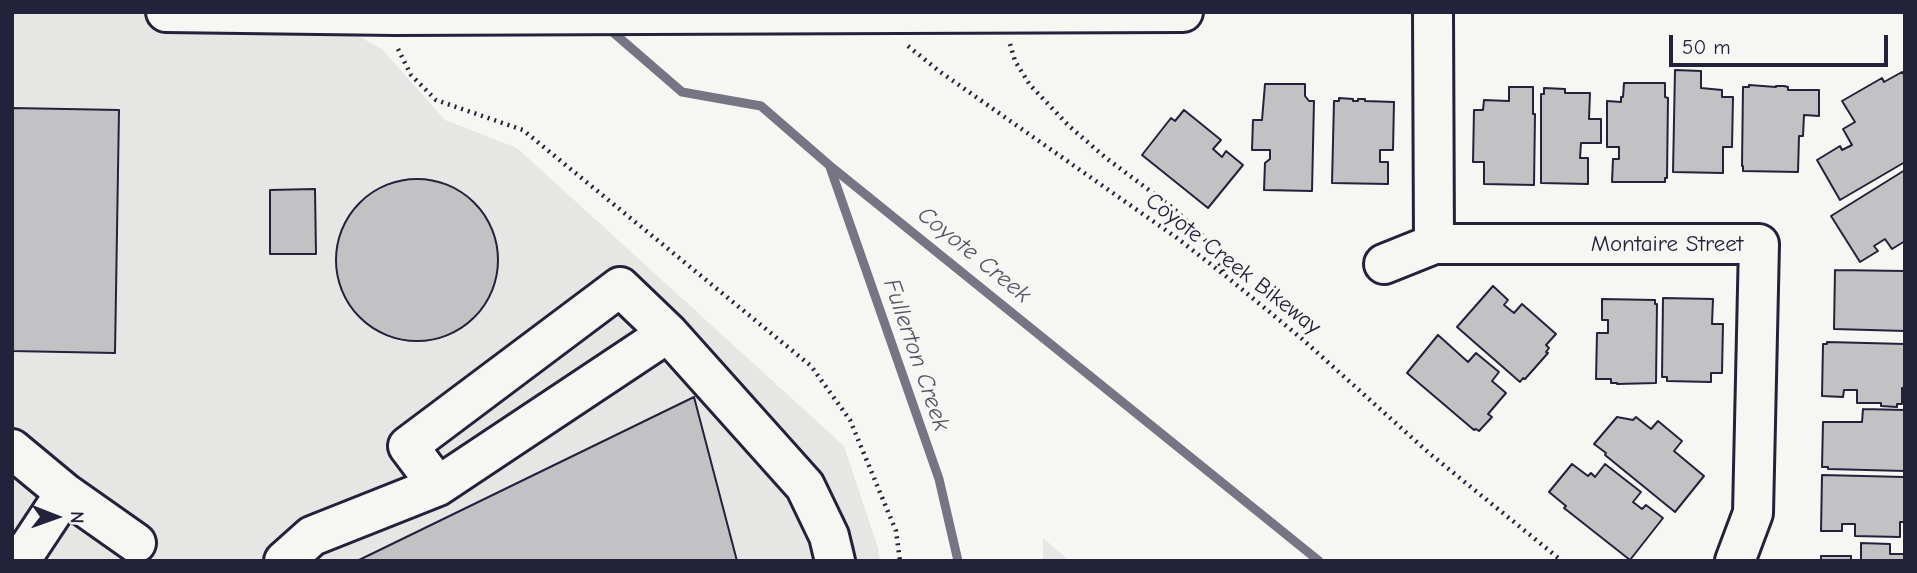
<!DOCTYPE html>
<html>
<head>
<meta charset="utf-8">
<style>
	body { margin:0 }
	#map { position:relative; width:1917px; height:573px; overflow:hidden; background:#f6f6f2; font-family:"Comic Neue",sans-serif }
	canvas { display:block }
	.frame { position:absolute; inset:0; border:14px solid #22223b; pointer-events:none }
	.north { position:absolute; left:21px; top:482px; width:70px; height:70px; -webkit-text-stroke:5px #f6f6f2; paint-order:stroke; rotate:91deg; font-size:19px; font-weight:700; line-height:28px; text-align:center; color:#22223b }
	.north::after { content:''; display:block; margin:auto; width:24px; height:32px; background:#22223b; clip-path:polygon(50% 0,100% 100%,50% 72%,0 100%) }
	.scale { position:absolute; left:1669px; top:35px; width:219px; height:32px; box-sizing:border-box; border:4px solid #22223b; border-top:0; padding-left:9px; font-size:21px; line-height:24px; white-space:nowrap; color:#22223b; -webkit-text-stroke:5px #f6f6f2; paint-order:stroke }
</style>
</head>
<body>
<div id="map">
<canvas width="1917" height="573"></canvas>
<div class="frame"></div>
<div class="north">N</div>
<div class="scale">50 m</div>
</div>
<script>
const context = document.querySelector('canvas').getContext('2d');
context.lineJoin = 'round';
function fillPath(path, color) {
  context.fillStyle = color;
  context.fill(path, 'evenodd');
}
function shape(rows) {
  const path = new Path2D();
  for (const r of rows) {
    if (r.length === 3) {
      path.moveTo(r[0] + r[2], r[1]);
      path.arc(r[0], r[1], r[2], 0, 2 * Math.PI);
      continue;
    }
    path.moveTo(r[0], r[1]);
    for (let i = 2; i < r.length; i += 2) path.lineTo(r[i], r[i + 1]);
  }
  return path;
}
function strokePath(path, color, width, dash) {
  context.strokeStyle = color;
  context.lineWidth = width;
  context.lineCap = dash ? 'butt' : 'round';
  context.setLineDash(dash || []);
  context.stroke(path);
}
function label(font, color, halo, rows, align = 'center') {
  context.font = font + ' "Comic Neue",sans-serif';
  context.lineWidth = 6;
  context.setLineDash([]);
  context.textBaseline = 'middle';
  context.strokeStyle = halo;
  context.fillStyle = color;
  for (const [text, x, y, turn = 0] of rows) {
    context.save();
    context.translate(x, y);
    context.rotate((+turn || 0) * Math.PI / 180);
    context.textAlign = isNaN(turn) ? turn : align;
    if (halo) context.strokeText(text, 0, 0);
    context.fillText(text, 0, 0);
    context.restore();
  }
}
const built = shape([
	[12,12,314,12,382,49,445,120,517,148,844,446,878,548,880,561,12,561],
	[1043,538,1070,561,1043,561]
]);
const stream = shape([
	[608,28,682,92,761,106,829,165,1319,561],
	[830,167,939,479,958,561]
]);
const building = shape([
	[1675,70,1701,71,1701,88,1722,90,1722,97,1733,97,1732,147,1723,147,1723,173,1673,172,1675,70],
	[1902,72,1905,76,1905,162,1840,200,1817,160,1840,146,1842,150,1852,145,1843,129,1855,122,1842,101,1882,78,1884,82,1902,72],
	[1624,83,1665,83,1665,97,1668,98,1667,178,1665,178,1665,182,1612,182,1613,159,1619,159,1619,147,1607,147,1607,101,1621,102,1621,97,1623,97,1624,83],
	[1265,84,1305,84,1305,96,1309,101,1314,101,1312,191,1264,190,1265,163,1270,159,1270,150,1252,150,1253,120,1262,120,1265,84],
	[1749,85,1776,87,1776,86,1784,86,1788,87,1788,90,1819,90,1819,116,1804,115,1803,136,1799,136,1798,172,1743,171,1743,166,1742,166,1743,87,1749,87,1749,85],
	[1509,87,1533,87,1533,114,1535,114,1534,185,1484,184,1484,162,1473,162,1474,110,1483,110,1484,100,1509,101,1509,87],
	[1544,88,1565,89,1565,93,1590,93,1589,119,1601,119,1601,143,1581,143,1580,158,1588,158,1588,184,1541,183,1541,94,1544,94,1544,88],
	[1339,98,1353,99,1353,101,1358,101,1358,99,1365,99,1365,101,1394,102,1393,150,1380,150,1380,162,1388,162,1388,184,1332,183,1334,101,1339,101,1339,98],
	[12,108,119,110,115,353,12,351,12,108],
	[1184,110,1221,140,1213,149,1222,157,1226,151,1243,165,1208,208,1142,155,1171,118,1175,121,1184,110],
	[1905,170,1905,241,1892,249,1885,239,1874,246,1878,251,1860,262,1831,216,1905,170],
	[417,260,81],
	[315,189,316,254,270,254,270,190,315,189],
	[1835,270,1905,271,1905,331,1834,329,1835,270],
	[1493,286,1508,300,1504,305,1514,313,1522,304,1556,334,1546,345,1549,348,1546,352,1548,353,1525,379,1523,378,1520,382,1457,327,1493,286],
	[1663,298,1713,299,1712,324,1723,324,1722,373,1711,373,1711,382,1667,381,1667,377,1662,377,1663,298],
	[1602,299,1655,300,1655,304,1657,304,1656,383,1617,384,1617,383,1611,383,1611,379,1596,379,1597,333,1608,333,1608,320,1602,320,1602,299],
	[1438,335,1468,362,1476,353,1499,372,1492,381,1506,393,1488,414,1492,417,1479,431,1476,429,1474,430,1407,373,1438,335],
	[1827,342,1905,344,1905,388,1902,388,1902,404,1897,404,1897,407,1881,406,1881,403,1857,403,1857,390,1844,390,1843,397,1822,396,1823,344,1827,344,1827,342],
	[694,397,737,561,357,561,694,397],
	[1863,409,1905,410,1905,471,1828,469,1828,467,1822,467,1823,422,1862,422,1863,409],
	[1617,417,1633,420,1636,417,1651,429,1658,421,1682,441,1674,451,1704,476,1675,512,1605,455,1606,453,1594,444,1617,417],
	[1572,464,1588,476,1591,473,1595,477,1605,464,1641,492,1633,502,1642,509,1646,505,1663,518,1630,560,1564,508,1566,506,1549,492,1572,464],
	[1822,475,1904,477,1905,518,1904,522,1900,522,1900,537,1855,536,1855,524,1842,524,1842,531,1821,531,1822,475],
	[1861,543,1890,544,1890,554,1905,554,1905,561,1821,561,1821,556,1851,556,1851,560,1861,560,1861,543]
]);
const path = shape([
	[1010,44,1015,61,1030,85,1069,126,1106,158,1173,208,1202,235,1215,255,1225,274],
	[908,46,939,71,1177,238,1227,277,1301,338,1429,453,1562,561],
	[398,49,411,75,436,100,523,130,811,366,850,420,896,531,900,561]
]);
const minor = shape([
	[1433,12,1434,244],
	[1384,264,1434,244,1759,244,1753,513,1735,561],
	[668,333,805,486,829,536,835,561],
	[12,449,65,493,20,561],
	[65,493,136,543],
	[284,561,312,536,438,486,668,333,620,287,408,446,438,486]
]);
const major = shape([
	[166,12,395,15],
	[899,13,1183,12]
]);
const majorBridge = shape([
	[395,15,899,13]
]);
const streetNames = [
	["Montaire Street",1667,244],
	["Coyote Creek Bikeway",1233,264,38]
];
const waterNames = [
	["Coyote Creek",974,255,39],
	["Fullerton Creek",916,355,71]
];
fillPath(built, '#e6e6e4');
strokePath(stream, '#757583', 9);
fillPath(building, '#c2c2c4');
strokePath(building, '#22223b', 2);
strokePath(minor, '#22223b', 44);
strokePath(major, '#22223b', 44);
strokePath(path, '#22223b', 4.5, [2, 5]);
strokePath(minor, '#f6f6f2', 38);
strokePath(major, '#f6f6f2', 38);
strokePath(majorBridge, '#22223b', 44, []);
strokePath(majorBridge, '#f6f6f2', 38);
label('23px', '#22223b', '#f6f6f2', streetNames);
label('italic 24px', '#535365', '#f6f6f2', waterNames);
</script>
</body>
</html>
